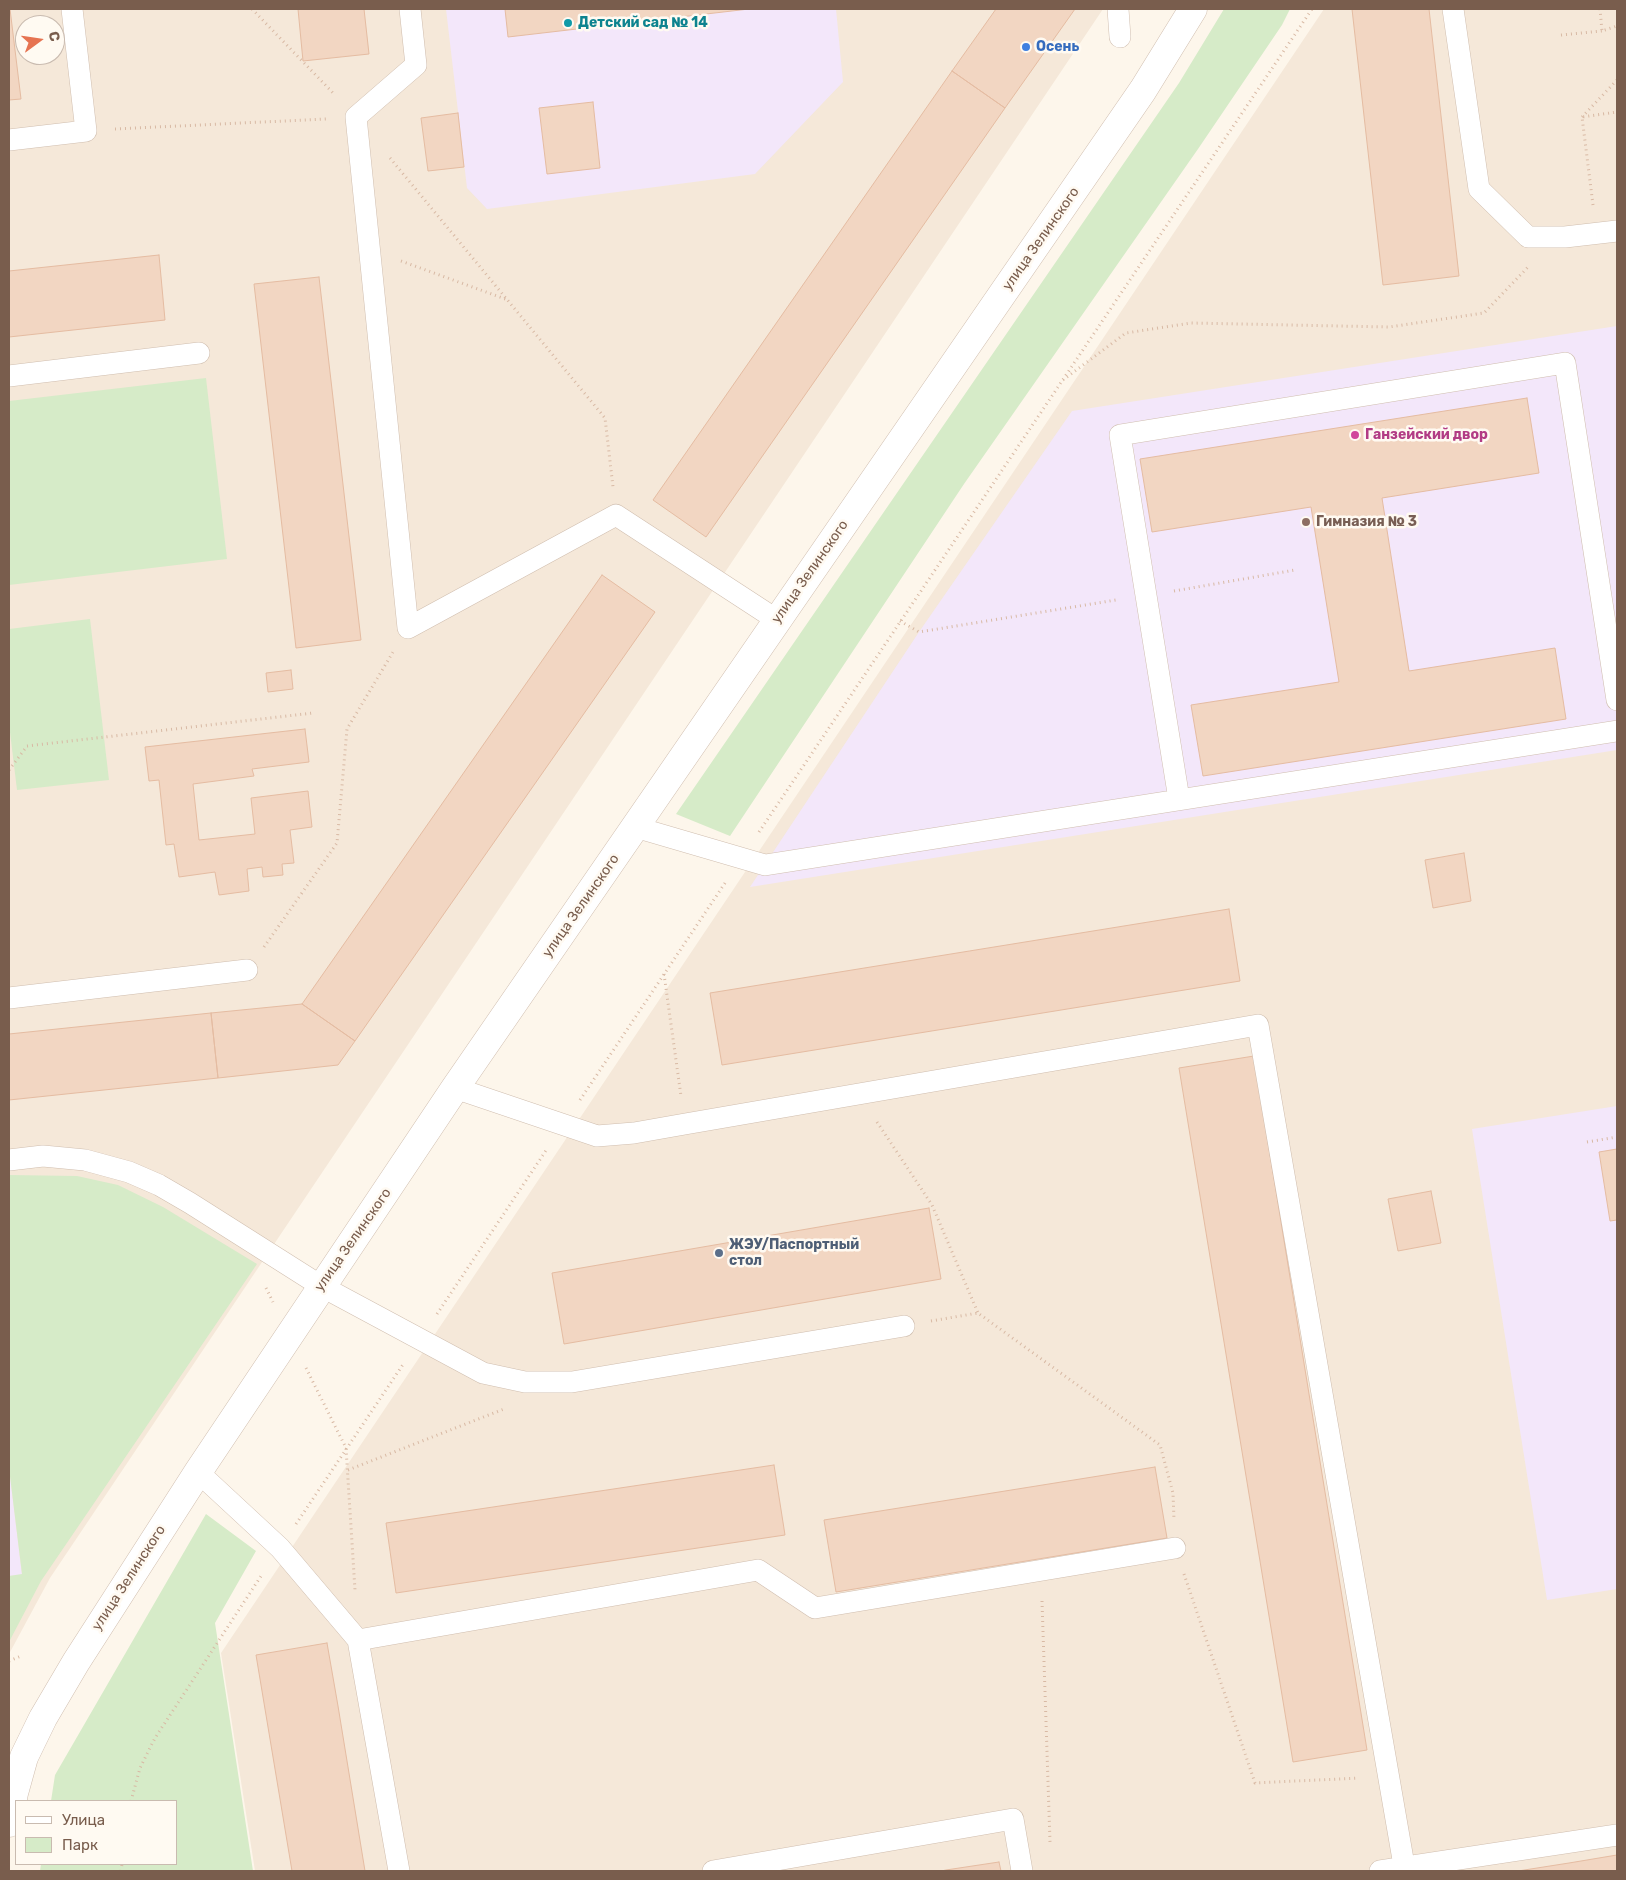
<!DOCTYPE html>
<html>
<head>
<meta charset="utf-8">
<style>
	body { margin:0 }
	#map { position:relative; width:1626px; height:1880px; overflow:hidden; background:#fdf6eb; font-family:Rubik,sans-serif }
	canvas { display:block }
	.frame { position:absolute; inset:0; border:10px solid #795d4d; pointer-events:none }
	.legend { position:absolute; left:15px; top:1800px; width:162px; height:65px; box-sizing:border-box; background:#fffaf2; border:1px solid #c9bbb0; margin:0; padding:6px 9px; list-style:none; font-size:15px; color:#795d4d }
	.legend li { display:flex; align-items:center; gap:10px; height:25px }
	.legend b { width:25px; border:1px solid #c9bbb0 }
	.north { position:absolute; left:15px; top:15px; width:50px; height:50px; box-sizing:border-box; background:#fffaf2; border:1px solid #c9bbb0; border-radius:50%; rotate:76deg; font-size:14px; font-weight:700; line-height:20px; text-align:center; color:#795d4d }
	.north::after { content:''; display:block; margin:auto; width:18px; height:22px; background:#e67351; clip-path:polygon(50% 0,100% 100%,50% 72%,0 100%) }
</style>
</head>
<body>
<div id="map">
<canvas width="1626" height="1880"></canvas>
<div class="frame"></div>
<ul class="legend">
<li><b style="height:6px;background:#fff"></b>Улица</li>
<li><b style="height:14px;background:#d6ebc8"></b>Парк</li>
</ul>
<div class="north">С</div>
</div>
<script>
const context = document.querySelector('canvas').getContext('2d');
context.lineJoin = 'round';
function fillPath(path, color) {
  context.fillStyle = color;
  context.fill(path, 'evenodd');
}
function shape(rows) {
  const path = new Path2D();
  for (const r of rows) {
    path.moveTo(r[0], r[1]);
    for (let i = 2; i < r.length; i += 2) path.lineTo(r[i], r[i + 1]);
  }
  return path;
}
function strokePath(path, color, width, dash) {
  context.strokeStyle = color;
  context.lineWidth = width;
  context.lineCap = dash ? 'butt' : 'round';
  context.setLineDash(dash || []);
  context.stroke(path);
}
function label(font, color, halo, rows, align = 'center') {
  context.font = font + ' Rubik,sans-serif';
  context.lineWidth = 5;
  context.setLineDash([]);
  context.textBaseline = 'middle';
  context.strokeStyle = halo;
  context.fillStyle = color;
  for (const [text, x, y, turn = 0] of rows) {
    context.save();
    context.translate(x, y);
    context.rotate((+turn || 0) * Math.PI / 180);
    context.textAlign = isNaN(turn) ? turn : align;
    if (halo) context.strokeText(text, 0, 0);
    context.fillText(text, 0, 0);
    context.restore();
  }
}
const residential = shape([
	[9,9,1103,9,50,1578,9,1654],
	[25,25,55,25,55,55,25,55],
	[1324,9,1617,9,1617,1871,255,1871,221,1653]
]);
const education = shape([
	[446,9,836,9,843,82,755,174,487,209,467,188],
	[1617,326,1617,750,750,887,919,632,1072,411],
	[1617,1106,1617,1589,1547,1600,1472,1129],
	[9,1468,22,1575,9,1576]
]);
const green = shape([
	[1224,9,1290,9,1282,25,1198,149,964,484,730,836,676,814,1179,83],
	[206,378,227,559,9,585,9,401],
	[90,619,109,780,17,790,9,724,9,629],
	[9,1175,77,1176,118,1185,163,1207,257,1264,41,1581,9,1642,9,1576,22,1574,9,1468],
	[206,1514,256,1551,215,1623,253,1871,40,1871,41,1864,176,1864,176,1801,51,1801,55,1775]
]);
const building = shape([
	[9,9,10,9,21,99,9,100,9,9],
	[298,9,364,9,369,54,303,61,298,9],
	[505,9,749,9,508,37,505,9],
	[996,9,1075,9,1005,108,952,71,996,9],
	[1352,9,1429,9,1459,276,1383,285,1352,9],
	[952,71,1005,108,706,537,653,500,952,71],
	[593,102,600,168,547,174,539,108,593,102],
	[458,113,464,167,428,171,421,118,458,113],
	[159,255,165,320,9,337,9,271,159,255],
	[319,277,361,640,296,648,254,284,319,277],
	[1527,398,1539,473,1382,498,1409,671,1555,648,1566,719,1203,776,1191,705,1339,682,1311,507,1152,532,1140,459,1527,398],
	[602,575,655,612,355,1041,302,1004,602,575],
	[291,670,293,689,268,692,266,673,291,670],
	[305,729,309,762,252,769,254,776,193,784,199,840,255,834,251,798,308,791,312,827,290,830,294,863,282,864,283,875,263,877,262,867,247,869,249,891,219,895,215,872,179,877,174,844,166,845,159,780,149,781,145,747,305,729],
	[1464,853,1471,901,1433,908,1425,860,1464,853],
	[1229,909,1240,981,722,1065,710,993,1229,909],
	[302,1004,355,1041,338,1065,218,1078,211,1013,302,1004],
	[211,1013,218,1078,9,1100,9,1034,211,1013],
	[1254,1056,1367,1750,1293,1762,1179,1068,1254,1056],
	[1617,1149,1617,1220,1610,1221,1599,1152,1617,1149],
	[1431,1191,1441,1243,1398,1251,1388,1199,1431,1191],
	[929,1208,941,1279,564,1344,552,1273,929,1208],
	[774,1465,785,1535,396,1593,386,1523,774,1465],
	[1155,1467,1167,1538,836,1592,824,1520,1155,1467],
	[327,1643,338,1706,365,1871,292,1871,256,1655,327,1643],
	[1617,1855,1617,1871,1518,1871,1569,1863,1617,1855],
	[999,1862,1001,1871,941,1871,946,1870,999,1862]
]);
const path = shape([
	[252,9,335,95],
	[1600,9,1602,31,1617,26],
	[1561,35,1602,31],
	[1582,117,1617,80],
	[115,129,326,119],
	[390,158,605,418,613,487],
	[1593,205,1582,117,1617,112],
	[401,261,508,300],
	[1063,380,1126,333,1191,323,1389,327,1484,313,1529,266],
	[1174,591,1295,570],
	[900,621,919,632,1116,600],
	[9,770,27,746,313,713],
	[759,832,1312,9],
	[264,947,337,843,347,729,393,652],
	[664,974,681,1096],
	[580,1100,725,883],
	[877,1122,932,1205,978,1313],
	[1587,1142,1617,1137],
	[266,1288,273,1302],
	[437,1314,547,1149],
	[931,1321,978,1313,1160,1445,1173,1493,1174,1520],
	[306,1368,346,1448,355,1590],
	[348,1470,504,1409],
	[296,1524,404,1363],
	[1184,1574,1255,1783,1359,1778],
	[1042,1601,1050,1842,1047,1842],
	[9,1661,21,1656],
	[131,1801,140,1768,155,1738,263,1573],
	[121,1871,122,1864]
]);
const service = shape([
	[410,9,416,65,356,117,408,628,616,515,777,620],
	[1118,9,1120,37],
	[1453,9,1479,189,1528,237,1565,237,1617,231],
	[9,140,86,131,72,9],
	[9,376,199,353],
	[1179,799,1120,435,1565,363,1617,700],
	[635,827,765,865,1617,731],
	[9,998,247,970],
	[455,1088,597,1136,634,1133,685,1124,1258,1025,1405,1871],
	[9,1160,43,1156,85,1160,129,1172,159,1185,190,1203,321,1286,483,1373,525,1382,572,1382,904,1326],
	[198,1472,280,1548,358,1640,399,1871],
	[358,1640,758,1570,815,1608,1175,1548],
	[713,1871,1013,1819,1022,1871],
	[1380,1871,1617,1835]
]);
const tertiary = shape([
	[9,1823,14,1793,24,1757,43,1718,76,1662,198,1472,455,1088,1143,90,1193,9]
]);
const markers = [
	[568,23,5,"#0f9aa8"],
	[1026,47,5,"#3f7fe0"],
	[1355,435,5,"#d1479c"],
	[1306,522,5,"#8d6e63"],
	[719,1253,5,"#5c6f8a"]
];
const cultureNames = [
	["Детский сад № 14",578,23]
];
const shopNames = [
	["Осень",1036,47]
];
const streetNames = [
	["улица Зелинского",1041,239,-55],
	["улица Зелинского",810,572,-55],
	["улица Зелинского",581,906,-55],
	["улица Зелинского",353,1240,-55],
	["улица Зелинского",129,1578,-57]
];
const hotelNames = [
	["Ганзейский двор",1365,435]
];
const educationNames = [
	["Гимназия № 3",1316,522]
];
const serviceNames = [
	["ЖЭУ/Паспортный",729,1245],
	["стол",729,1261]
];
fillPath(residential, '#f5e8d9');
fillPath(education, '#f3e7fa');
fillPath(green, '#d6ebc8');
fillPath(building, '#f2d6c2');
strokePath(building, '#e5bca2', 1);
strokePath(service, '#d0beaf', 22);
strokePath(tertiary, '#d0beaf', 29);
strokePath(path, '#d8b9a4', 3, [1, 4]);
strokePath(service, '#fff', 21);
strokePath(tertiary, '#fff', 28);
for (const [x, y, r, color] of markers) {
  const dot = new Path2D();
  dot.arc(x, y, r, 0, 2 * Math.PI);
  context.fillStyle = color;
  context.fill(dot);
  strokePath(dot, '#fffaf2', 2);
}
label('bold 14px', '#0d838f', '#fffaf2', cultureNames, 'left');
label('bold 14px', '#366cbe', '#fffaf2', shopNames, 'left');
label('14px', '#795d4d', '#fffaf2', streetNames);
label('bold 14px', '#b23c85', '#fffaf2', hotelNames, 'left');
label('bold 14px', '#785e54', '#fffaf2', educationNames, 'left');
label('bold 14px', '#4e5e75', '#fffaf2', serviceNames, 'left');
</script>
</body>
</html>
